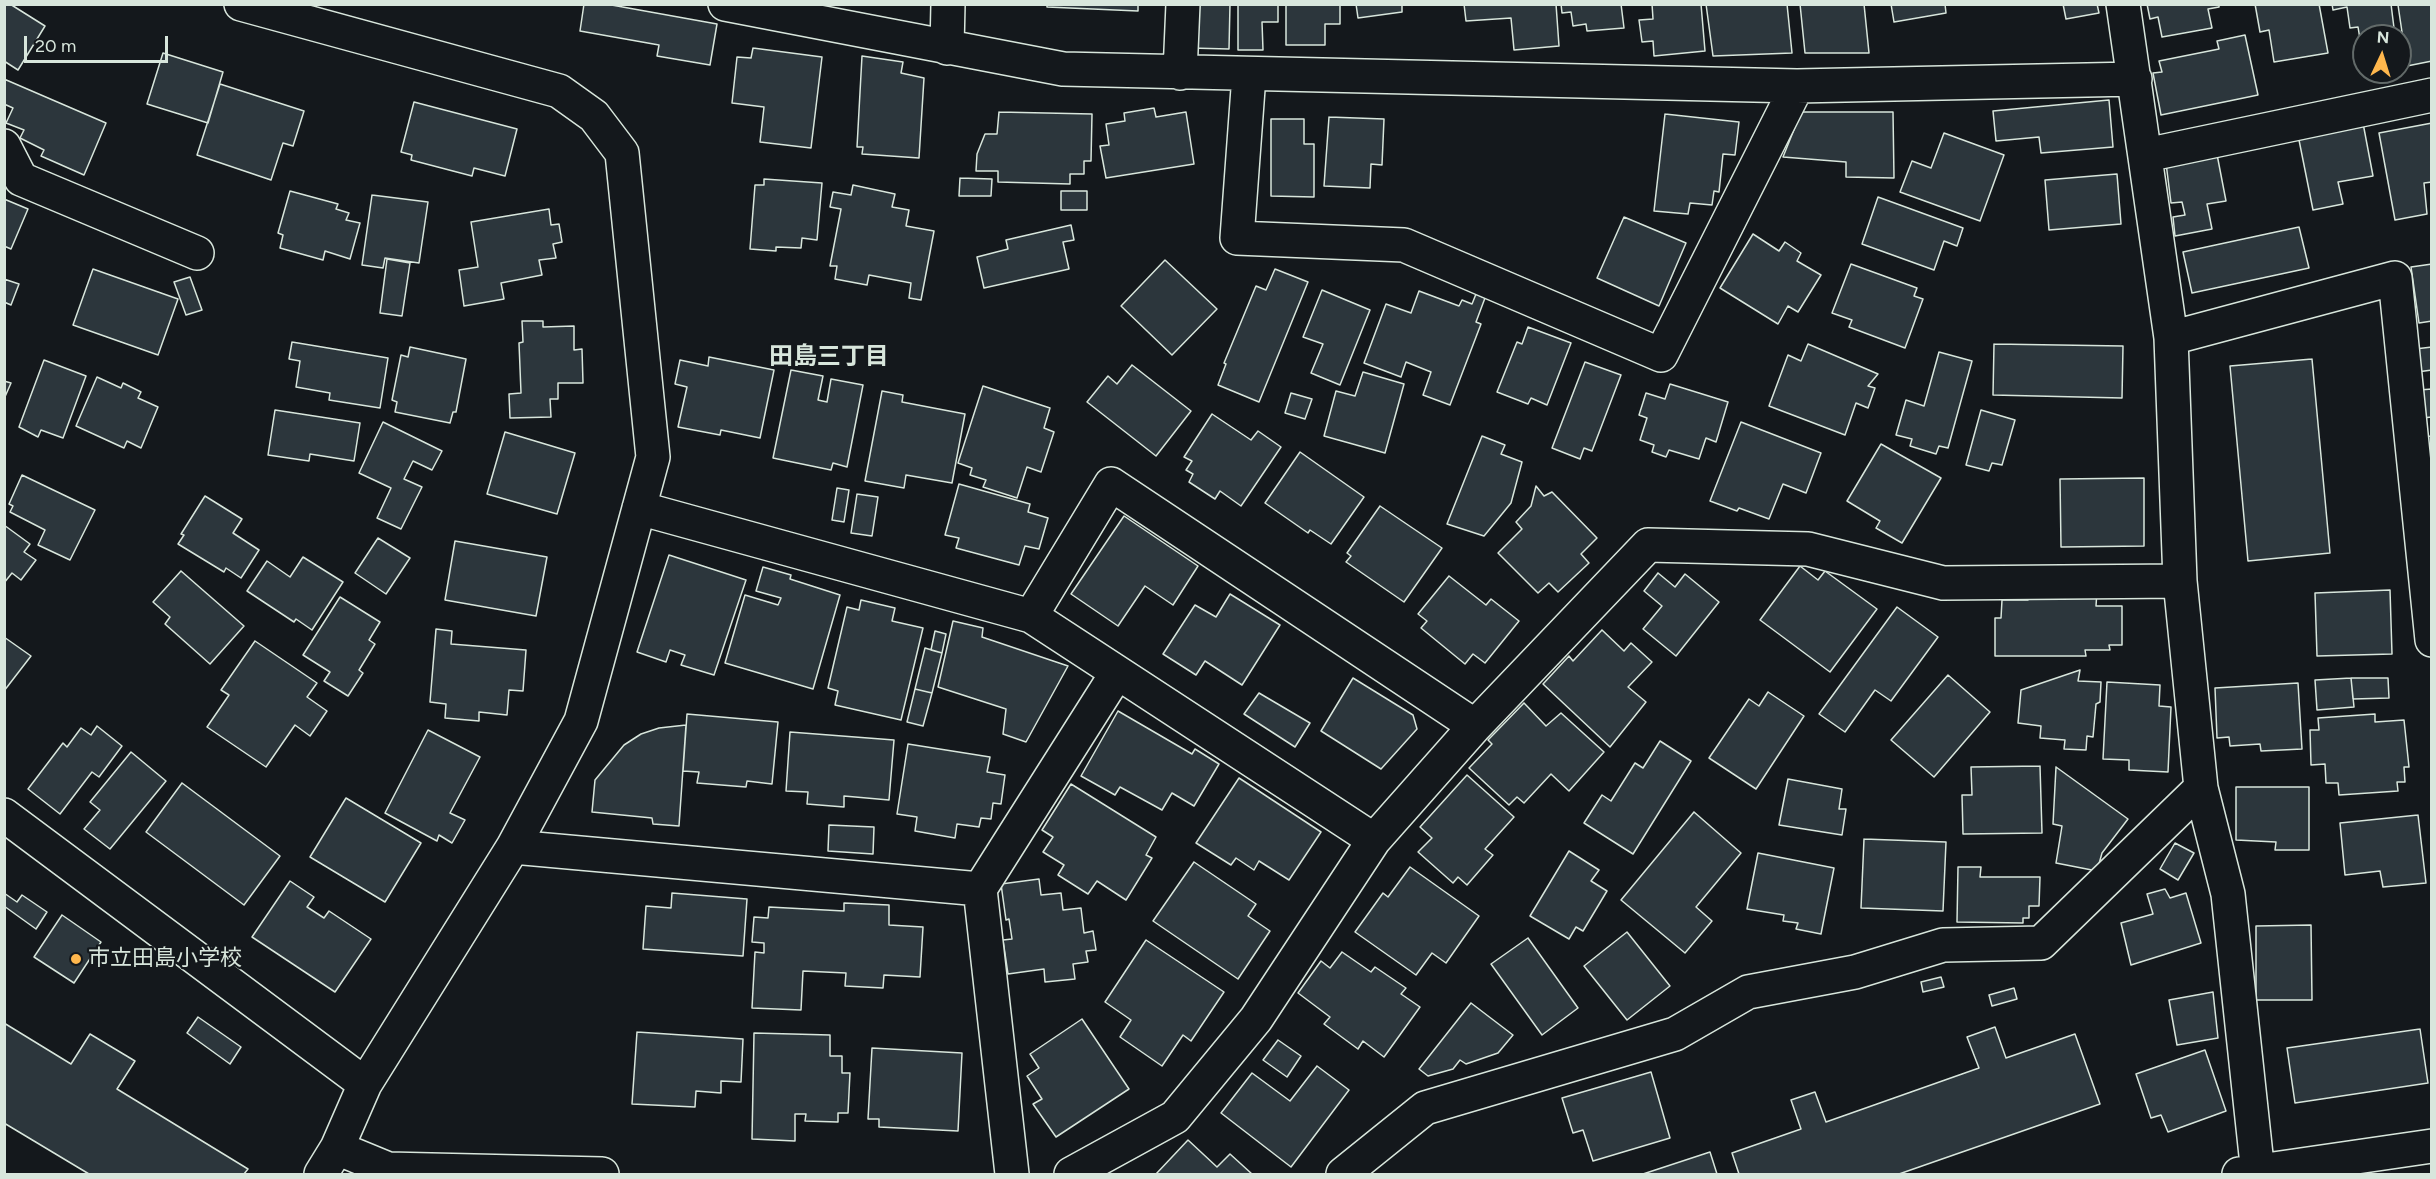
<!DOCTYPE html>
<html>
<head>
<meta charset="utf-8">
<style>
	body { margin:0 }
	#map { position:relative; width:2436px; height:1179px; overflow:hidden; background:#14181c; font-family:Figtree,sans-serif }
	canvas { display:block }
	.frame { position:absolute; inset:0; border:6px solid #d8e6dc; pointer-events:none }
	.north { position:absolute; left:2352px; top:24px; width:60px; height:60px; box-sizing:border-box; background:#14181c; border:2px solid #626a69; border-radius:50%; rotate:4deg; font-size:16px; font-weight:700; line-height:24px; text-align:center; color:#d8e6dc }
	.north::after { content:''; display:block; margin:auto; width:21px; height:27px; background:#ffb74d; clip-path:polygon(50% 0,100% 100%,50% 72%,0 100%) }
	.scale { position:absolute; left:24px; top:36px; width:144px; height:27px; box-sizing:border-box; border:3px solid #d8e6dc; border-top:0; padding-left:8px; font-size:18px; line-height:21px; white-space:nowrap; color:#d8e6dc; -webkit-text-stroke:4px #14181c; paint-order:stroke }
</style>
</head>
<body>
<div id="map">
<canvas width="2436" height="1179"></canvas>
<div class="frame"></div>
<div class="north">N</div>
<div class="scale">20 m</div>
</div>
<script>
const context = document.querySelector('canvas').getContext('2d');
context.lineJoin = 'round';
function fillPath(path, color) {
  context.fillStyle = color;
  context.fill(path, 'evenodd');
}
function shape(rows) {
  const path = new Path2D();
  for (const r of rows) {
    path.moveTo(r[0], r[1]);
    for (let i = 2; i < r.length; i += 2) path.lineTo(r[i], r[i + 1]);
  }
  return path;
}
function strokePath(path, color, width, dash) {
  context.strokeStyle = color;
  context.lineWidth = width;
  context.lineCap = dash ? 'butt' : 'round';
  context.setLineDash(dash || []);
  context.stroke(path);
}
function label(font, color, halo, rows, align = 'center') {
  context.font = font + ' Figtree,"Noto Sans JP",sans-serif';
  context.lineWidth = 4.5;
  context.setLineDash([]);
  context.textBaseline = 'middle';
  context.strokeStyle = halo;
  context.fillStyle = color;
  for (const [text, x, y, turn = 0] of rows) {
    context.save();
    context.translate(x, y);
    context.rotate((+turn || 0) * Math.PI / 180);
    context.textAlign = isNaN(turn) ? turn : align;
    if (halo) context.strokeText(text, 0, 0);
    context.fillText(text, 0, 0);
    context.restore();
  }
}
const building = shape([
	[4,4,10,4,45,26,18,70,4,61,4,4],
	[584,4,606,4,717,24,710,65,657,56,659,45,580,31,584,4],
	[1047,4,1138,4,1138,11,1047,7,1047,4],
	[1191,4,1230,4,1229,49,1190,48,1191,4],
	[1238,4,1278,4,1278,22,1262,22,1263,50,1238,50,1238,4],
	[1286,4,1340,4,1340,24,1325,24,1325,45,1286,45,1286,4],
	[1356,4,1402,4,1402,12,1358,18,1356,4],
	[1464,4,1556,4,1559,46,1514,50,1511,18,1466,21,1464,4],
	[1561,4,1621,4,1624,28,1587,31,1586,24,1573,26,1571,12,1562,13,1561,4],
	[1652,4,1701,4,1705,51,1654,56,1653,41,1642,42,1639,20,1653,19,1652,4],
	[1706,4,1787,4,1792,53,1713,56,1706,4],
	[1800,4,1864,4,1869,53,1805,53,1800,4],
	[1891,4,1945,4,1946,13,1894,22,1891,4],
	[2063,4,2097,4,2099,13,2066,19,2063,4],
	[2147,4,2219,4,2219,7,2208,9,2212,28,2162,37,2158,17,2150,19,2147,4],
	[2255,4,2319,4,2328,53,2274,62,2269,30,2260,32,2255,4],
	[2332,4,2391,4,2395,36,2364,36,2364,44,2361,45,2358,27,2350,28,2347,7,2333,10,2332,4],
	[2432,4,2432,61,2407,66,2398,5,2432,4],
	[2245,35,2258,95,2161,115,2153,73,2162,72,2159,61,2219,49,2217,41,2245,35],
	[753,48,822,57,811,148,760,142,764,107,732,103,737,57,751,58,753,48],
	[163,53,223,72,208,123,147,104,163,53],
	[862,56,903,62,901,73,924,78,919,158,862,154,863,147,857,147,862,56],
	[4,79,106,123,84,175,41,156,44,150,20,138,24,130,6,123,13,108,4,104,4,79],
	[220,84,304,111,293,146,283,143,271,180,197,155,220,84],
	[2109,100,2113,147,2041,153,2039,137,1996,141,1993,111,2109,100],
	[414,102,517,129,505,176,474,168,472,176,411,160,412,155,401,152,414,102],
	[1154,108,1156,117,1186,112,1194,164,1106,178,1100,146,1109,145,1106,124,1125,121,1124,113,1154,108],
	[999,112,1092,114,1091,161,1084,161,1084,174,1070,174,1070,184,998,182,998,171,976,171,977,154,985,134,997,134,999,112],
	[1801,112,1893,112,1894,178,1846,177,1846,162,1783,157,1801,112],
	[1665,114,1739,122,1735,155,1723,154,1719,192,1714,191,1712,205,1690,203,1688,214,1654,211,1665,114],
	[1329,117,1384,119,1382,165,1371,164,1370,188,1324,186,1329,117],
	[1271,119,1304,119,1304,144,1314,144,1314,197,1271,196,1271,119],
	[2363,123,2373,176,2338,182,2343,204,2313,210,2298,135,2363,123],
	[2432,123,2432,182,2424,183,2427,214,2395,220,2379,133,2432,123],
	[1944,133,2004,155,1980,221,1900,192,1912,161,1931,168,1944,133],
	[2215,144,2226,201,2207,204,2212,229,2175,236,2173,217,2185,215,2182,202,2171,203,2165,155,2215,144],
	[2117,174,2121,224,2049,230,2045,180,2117,174],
	[960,178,992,179,991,196,959,196,960,178],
	[764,179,822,183,817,240,802,238,801,248,776,247,776,251,750,249,755,185,764,185,764,179],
	[853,185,895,194,892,207,909,210,906,226,934,231,921,300,909,298,911,283,869,275,867,285,835,279,837,266,830,266,841,209,830,207,833,192,851,195,853,185],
	[290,191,338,204,336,209,349,213,346,220,360,223,350,259,325,251,323,260,280,248,283,235,278,233,290,191],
	[1061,191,1087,191,1087,210,1061,210,1061,191],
	[372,195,428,202,419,263,385,258,383,268,362,265,372,195],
	[1878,197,1963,228,1957,246,1944,241,1934,270,1862,244,1878,197],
	[4,199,28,209,11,249,4,246,4,199],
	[549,209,551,225,559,224,562,242,553,244,556,258,539,260,542,275,501,283,504,299,464,306,459,270,478,267,471,222,549,209],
	[1624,217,1686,243,1659,306,1597,278,1624,217],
	[1071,225,1074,240,1063,242,1069,269,984,288,977,257,1008,249,1006,240,1071,225],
	[2299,227,2309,268,2192,293,2183,252,2299,227],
	[1753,234,1779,251,1785,242,1801,253,1797,261,1821,275,1798,312,1788,306,1778,324,1720,288,1753,234],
	[387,259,410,263,402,316,380,313,387,259],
	[1165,260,1217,309,1172,355,1121,306,1165,260],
	[1851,264,1917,288,1914,296,1923,299,1905,348,1849,327,1852,320,1832,313,1851,264],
	[2432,264,2432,321,2419,323,2411,267,2432,264],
	[93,269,178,299,158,355,73,325,93,269],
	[1275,269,1308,282,1259,402,1218,385,1226,364,1224,363,1256,286,1266,290,1275,269],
	[190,277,202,310,186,315,174,282,190,277],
	[4,279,19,284,11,305,4,302,4,279],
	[1322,290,1370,310,1340,385,1311,373,1323,344,1303,337,1322,290],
	[1419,291,1459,306,1462,300,1472,304,1476,294,1485,298,1476,322,1481,324,1450,405,1423,395,1431,372,1406,362,1401,377,1364,363,1386,304,1411,313,1419,291],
	[522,321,543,321,543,327,574,326,574,350,582,349,583,383,558,383,558,399,550,399,551,417,510,418,509,394,521,393,519,343,523,342,522,321],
	[1528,327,1571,343,1547,405,1531,398,1528,404,1497,392,1517,342,1522,344,1528,327],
	[292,342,388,358,380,408,329,400,330,393,296,387,300,361,289,359,292,342],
	[1808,344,1878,374,1868,386,1875,388,1868,408,1856,403,1845,435,1769,406,1788,355,1801,361,1808,344],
	[1994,344,2123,346,2122,398,1993,395,1994,344],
	[410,347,466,359,456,412,453,412,450,423,395,412,397,402,392,400,401,355,408,357,410,347],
	[2432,347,2432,370,2417,372,2415,349,2432,347],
	[1939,352,1972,361,1948,448,1939,446,1936,454,1910,446,1912,439,1896,435,1906,400,1924,406,1939,352],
	[709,357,774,370,760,438,721,430,720,435,678,427,687,387,675,384,680,360,708,366,709,357],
	[2312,359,2330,553,2248,561,2230,366,2312,359],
	[44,360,86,376,63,438,41,430,38,437,19,427,44,360],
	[1585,362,1621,375,1592,451,1584,448,1580,459,1552,448,1585,362],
	[1132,365,1191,411,1156,456,1087,402,1108,376,1117,384,1132,365],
	[791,370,823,376,818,400,827,402,831,379,863,385,847,467,833,463,831,470,773,458,791,370],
	[1363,372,1404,384,1385,453,1324,436,1336,391,1355,396,1363,372],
	[97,377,121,388,123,383,141,392,138,398,158,407,141,448,127,441,124,448,76,426,97,377],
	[4,381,11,383,4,399,4,381],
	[1670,384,1728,402,1716,442,1706,438,1699,459,1669,450,1666,457,1652,452,1654,445,1640,440,1647,418,1639,415,1646,393,1665,399,1670,384],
	[983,386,1050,408,1044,428,1054,432,1041,472,1027,467,1017,498,983,487,986,480,970,475,972,468,958,463,983,386],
	[2432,389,2432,417,2422,418,2419,390,2432,389],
	[882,391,903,395,902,402,965,414,952,483,906,475,904,488,865,481,882,391],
	[1291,393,1312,399,1305,419,1285,413,1291,393],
	[275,410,360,423,354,461,310,454,309,461,268,455,275,410],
	[1981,410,2015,420,2002,465,1992,463,1989,471,1966,465,1981,410],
	[1212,414,1251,440,1258,431,1281,447,1241,506,1220,491,1215,499,1189,482,1193,474,1186,470,1192,461,1184,457,1212,414],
	[383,422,442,451,432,470,413,461,404,479,422,487,401,529,377,518,391,488,359,473,383,422],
	[1741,422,1821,453,1806,493,1783,484,1769,519,1739,508,1737,511,1710,501,1741,422],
	[505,432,575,453,557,514,487,494,505,432],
	[1482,436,1505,445,1501,454,1522,462,1511,503,1484,536,1447,524,1482,436],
	[2432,436,2432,466,2426,466,2423,437,2432,436],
	[1881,444,1941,478,1902,543,1876,528,1880,521,1847,501,1881,444],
	[1300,452,1364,497,1331,544,1310,530,1308,533,1265,503,1300,452],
	[22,475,95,510,70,560,38,545,45,530,10,512,13,506,9,504,22,475],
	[2144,478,2144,546,2061,547,2060,479,2144,478],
	[959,484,1030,504,1028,512,1048,518,1039,549,1025,546,1019,565,956,548,959,538,945,535,959,484],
	[1536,486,1544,496,1552,492,1597,538,1581,554,1589,563,1558,592,1549,583,1538,593,1498,553,1522,529,1516,522,1531,506,1536,486],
	[837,488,849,490,844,522,832,520,837,488],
	[857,494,878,497,872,536,851,533,857,494],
	[205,496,242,519,233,533,259,550,241,578,226,568,224,572,178,544,184,535,181,534,205,496],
	[1380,506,1442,548,1404,602,1346,562,1351,556,1347,553,1380,506],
	[1124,516,1198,566,1173,605,1145,586,1118,626,1071,594,1124,516],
	[4,525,30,544,24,552,36,560,21,580,12,573,4,583,4,525],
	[378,538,410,558,386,594,355,573,378,538],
	[455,541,547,557,536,616,445,600,455,541],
	[669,555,746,580,714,675,681,665,685,655,670,650,666,662,637,652,669,555],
	[303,557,343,582,312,630,296,619,294,622,247,591,267,561,290,577,303,557],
	[1800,566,1818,580,1825,571,1877,609,1830,672,1760,620,1800,566],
	[763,567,791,575,790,579,840,595,813,689,725,663,745,595,778,605,781,598,756,591,763,567],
	[181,571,244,626,210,664,165,624,170,617,153,602,181,571],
	[1658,573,1675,587,1685,574,1719,602,1676,656,1643,629,1662,606,1644,591,1658,573],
	[1449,576,1486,605,1491,599,1519,621,1485,663,1473,654,1465,664,1421,628,1427,621,1418,614,1449,576],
	[2028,590,2097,591,2096,606,2122,606,2122,645,2109,645,2110,650,2085,650,2086,656,1995,656,1995,618,2001,618,2002,600,2028,600,2028,590],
	[2390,590,2392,654,2317,656,2315,593,2390,590],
	[1230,594,1280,625,1242,685,1205,661,1196,675,1163,654,1195,605,1216,617,1230,594],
	[340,597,380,622,369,640,375,644,359,670,363,673,348,696,324,681,330,672,303,655,340,597],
	[861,600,895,608,892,621,923,628,901,720,835,705,838,691,828,688,847,607,859,610,861,600],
	[1897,607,1938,637,1891,701,1875,690,1845,732,1819,714,1897,607],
	[953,621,983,628,982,637,1068,666,1026,742,1003,734,1006,709,938,687,953,621],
	[436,629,452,631,451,644,526,650,523,691,509,690,507,715,479,712,479,721,445,718,446,704,430,702,436,629],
	[1602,630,1624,651,1631,643,1652,662,1628,687,1646,702,1610,747,1543,684,1569,656,1573,661,1602,630],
	[935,631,946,634,942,653,931,650,935,631],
	[4,637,31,656,4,691,4,637],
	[255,641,317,683,307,697,327,711,310,736,295,725,266,767,207,727,229,695,221,690,255,641],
	[925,648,942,653,932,693,915,689,925,648],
	[2080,670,2078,681,2101,682,2100,702,2096,704,2093,737,2087,736,2086,750,2064,749,2065,740,2040,738,2041,726,2018,723,2021,690,2080,670],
	[1948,675,1990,712,1934,777,1891,740,1948,675],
	[1353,678,1413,715,1417,729,1381,769,1321,731,1353,678],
	[2351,678,2388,678,2389,698,2353,699,2351,678],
	[2351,678,2354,707,2317,710,2315,680,2351,678],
	[2107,682,2160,685,2159,706,2171,707,2168,772,2129,770,2129,760,2103,759,2107,682],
	[2298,683,2302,749,2261,751,2260,744,2230,746,2229,737,2217,738,2215,688,2298,683],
	[915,689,932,693,923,726,907,722,915,689],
	[1768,692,1804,716,1756,789,1709,758,1749,699,1759,706,1768,692],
	[1259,693,1310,723,1295,747,1244,714,1259,693],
	[1524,703,1546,726,1561,713,1604,752,1569,791,1551,774,1524,803,1517,797,1509,805,1469,768,1492,744,1488,740,1524,703],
	[1118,711,1192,754,1195,749,1219,764,1194,806,1172,793,1162,810,1120,787,1115,795,1081,776,1118,711],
	[687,714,778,722,772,784,747,781,746,787,697,783,699,772,683,771,687,714],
	[2375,714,2375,722,2404,720,2409,767,2404,767,2405,782,2397,782,2398,791,2339,795,2338,783,2326,783,2325,764,2311,765,2310,730,2319,730,2318,718,2375,714],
	[686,725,679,826,653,824,652,818,592,812,595,780,624,745,641,734,659,728,686,725],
	[97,726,122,746,99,777,92,772,60,814,28,789,63,743,67,747,81,728,91,735,97,726],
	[428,730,480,757,450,813,465,820,452,843,439,835,437,841,385,813,428,730],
	[790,732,894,740,889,800,844,796,844,807,807,804,808,792,786,791,790,732],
	[1660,741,1691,761,1633,854,1584,823,1602,795,1611,801,1635,763,1643,768,1660,741],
	[908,744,990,757,987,772,1005,775,1001,804,993,803,991,819,981,818,979,827,957,824,955,838,915,831,917,817,897,814,908,744],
	[131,752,166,781,110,849,84,829,100,810,90,802,131,752],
	[2040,766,2042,833,1963,834,1962,795,1972,795,1971,767,2040,766],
	[2056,767,2128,819,2102,853,2097,871,2056,863,2062,826,2053,824,2056,767],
	[1467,775,1514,817,1485,849,1493,855,1467,885,1458,877,1453,883,1418,852,1432,838,1420,827,1467,775],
	[1239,778,1321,832,1289,880,1259,861,1254,870,1236,858,1231,865,1196,843,1239,778],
	[1788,779,1842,789,1839,809,1846,809,1842,835,1779,825,1788,779],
	[182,783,280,856,244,905,146,832,182,783],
	[1071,784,1156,837,1146,855,1152,858,1126,900,1097,881,1088,894,1058,875,1064,865,1043,852,1053,837,1042,830,1071,784],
	[2236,787,2309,787,2309,850,2275,850,2276,842,2236,840,2236,787],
	[346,798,421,843,385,902,310,857,346,798],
	[1694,812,1741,853,1696,907,1712,921,1685,953,1621,900,1694,812],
	[2418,815,2426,883,2383,887,2380,871,2345,875,2340,823,2418,815],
	[829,825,874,827,873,854,828,851,829,825],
	[1864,839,1946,842,1943,911,1861,908,1864,839],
	[2175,843,2194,853,2178,880,2160,869,2175,843],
	[1569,851,1599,870,1591,881,1607,891,1583,931,1576,927,1569,939,1530,916,1569,851],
	[1758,853,1834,868,1821,934,1796,929,1798,923,1783,921,1784,915,1747,909,1758,853],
	[1194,862,1256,904,1248,916,1270,931,1238,979,1153,921,1194,862],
	[1410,867,1479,916,1446,963,1432,953,1416,975,1355,932,1383,893,1388,897,1410,867],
	[1958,867,1981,867,1980,877,2040,877,2039,906,2029,906,2029,918,2023,918,2023,923,1957,922,1958,867],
	[1039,879,1041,895,1061,893,1063,910,1081,908,1084,933,1093,931,1096,950,1086,951,1088,962,1073,964,1075,979,1045,982,1044,969,1008,974,1003,940,1012,939,1009,919,1006,920,1001,884,1039,879],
	[290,881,314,897,307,907,324,918,329,911,371,939,335,992,252,937,290,881],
	[2165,889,2170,898,2186,893,2201,943,2131,965,2121,923,2153,914,2147,894,2165,889],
	[4,893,17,902,22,895,47,912,36,929,4,906,4,893],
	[672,893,747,899,743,956,643,949,646,906,671,908,672,893],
	[844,903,889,905,889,925,923,927,920,977,884,975,883,988,845,986,846,973,803,971,801,1010,752,1008,755,952,764,953,764,943,752,942,754,917,768,918,769,907,844,911,844,903],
	[62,915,101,942,74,983,34,957,62,915],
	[2311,925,2312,1000,2256,1000,2256,926,2311,925],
	[1627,932,1670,986,1627,1020,1584,966,1627,932],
	[1528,938,1578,1008,1542,1035,1491,964,1528,938],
	[1146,940,1224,992,1191,1041,1183,1035,1162,1066,1120,1037,1131,1020,1105,1002,1146,940],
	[1342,952,1371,972,1375,967,1406,988,1401,994,1420,1007,1384,1057,1363,1041,1358,1049,1324,1024,1330,1017,1298,993,1321,961,1330,968,1342,952],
	[1941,977,1944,987,1923,992,1921,982,1941,977],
	[2014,988,2017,999,1992,1006,1989,995,2014,988],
	[2213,992,2218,1038,2177,1045,2169,1000,2213,992],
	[1471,1003,1513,1035,1498,1053,1466,1064,1460,1060,1453,1069,1428,1076,1419,1069,1471,1003],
	[198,1017,241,1047,230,1064,187,1033,198,1017],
	[1082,1019,1129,1089,1056,1137,1033,1104,1042,1099,1027,1076,1039,1068,1030,1054,1082,1019],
	[4,1023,71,1064,90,1034,135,1061,117,1089,248,1169,244,1174,89,1174,4,1123,4,1023],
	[1995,1027,2006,1058,2075,1034,2100,1104,1899,1174,1739,1174,1732,1153,1801,1129,1791,1100,1815,1092,1826,1122,1979,1068,1967,1037,1995,1027],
	[2420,1029,2428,1083,2295,1103,2287,1048,2420,1029],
	[637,1032,743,1039,741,1082,721,1081,721,1093,696,1091,695,1107,632,1104,637,1032],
	[754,1033,830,1035,830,1056,842,1056,842,1073,850,1073,848,1113,838,1113,838,1122,805,1121,806,1114,795,1114,795,1141,752,1139,754,1033],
	[1278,1040,1301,1056,1287,1077,1263,1060,1278,1040],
	[872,1048,962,1053,958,1131,879,1127,879,1119,868,1119,872,1048],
	[2205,1050,2226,1111,2168,1132,2161,1115,2151,1118,2136,1074,2205,1050],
	[1317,1066,1349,1090,1291,1167,1221,1113,1252,1073,1290,1101,1317,1066],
	[1651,1072,1670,1138,1593,1161,1583,1130,1573,1133,1562,1098,1651,1072],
	[1188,1140,1217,1167,1230,1154,1252,1174,1156,1174,1188,1140],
	[1710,1152,1717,1174,1643,1174,1710,1152]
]);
const minor = shape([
	[241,4,559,91,594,116,622,153,653,457,581,721,513,847,365,1084,337,1148,321,1174],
	[725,4,1063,69,1797,86,2135,79],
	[2123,4,2171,338,2180,581,2201,788,2228,894,2258,1174],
	[947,48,948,4],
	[1180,73,1183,4],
	[1249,75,1237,238,1404,245,1661,355,1797,86],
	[4,146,21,179,197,253],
	[2146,155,2432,95],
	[2171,338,2395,278,2432,640],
	[639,508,1031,616,1374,840],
	[1031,616,1111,484,1475,726],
	[4,815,365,1084],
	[513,847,980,889],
	[337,1148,388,1169,602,1174],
	[1012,1174,980,889,1117,673],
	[1071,1174,1175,1117,1256,1019,1374,840,1475,726,1648,545,1808,549,1943,583,2180,581],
	[1343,1174,1425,1108,1675,1034,1748,992,1855,972,1943,945,2041,943,2201,788],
	[2239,1174,2432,1146]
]);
const markers = [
	[76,959,6,"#ffb74d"]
];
const poiNames = [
	["市立田島小学校",88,959]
];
const neighbourhoodNames = [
	["田島三丁目",829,357]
];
fillPath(building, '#2c363c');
strokePath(building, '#d8e6dc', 1.5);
strokePath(minor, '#d8e6dc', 36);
strokePath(minor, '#14181c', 33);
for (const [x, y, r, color] of markers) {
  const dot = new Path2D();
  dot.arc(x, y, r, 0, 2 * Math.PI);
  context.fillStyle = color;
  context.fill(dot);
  strokePath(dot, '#14181c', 2);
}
label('22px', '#d8e6dc', '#14181c', poiNames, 'left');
label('bold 24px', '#d8e6dc', '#14181c', neighbourhoodNames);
</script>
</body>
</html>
